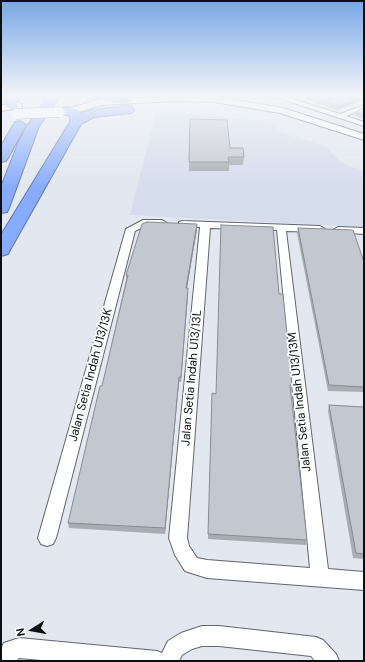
<!DOCTYPE html>
<html>
<head>
<meta charset="utf-8">
<style>
	body { margin:0 }
	#map { position:relative; width:365px; height:662px; overflow:hidden; background:#e3e7f0; font-family:"DM Sans",sans-serif }
	canvas { display:block }
	.frame { position:absolute; inset:0; border:2px solid #0c0e11; pointer-events:none }
	.north { position:absolute; left:12px; top:610px; width:40px; height:40px; -webkit-text-stroke:3px #fff; paint-order:stroke; rotate:259deg; font-size:11px; font-weight:700; line-height:16px; text-align:center; color:#0c0e11 }
	.north::after { content:''; display:block; margin:auto; width:14px; height:18px; background:#0c0e11; clip-path:polygon(50% 0,100% 100%,50% 72%,0 100%) }
</style>
</head>
<body>
<div id="map">
<canvas width="365" height="662"></canvas>
<div class="frame"></div>
<div class="north">N</div>
</div>
<script>
const context = document.querySelector('canvas').getContext('2d');
context.lineJoin = 'round';
function fillPath(path, color) {
  context.fillStyle = color;
  context.fill(path, 'evenodd');
}
function shape(rows) {
  const path = new Path2D();
  for (const r of rows) {
    path.moveTo(r[0], r[1]);
    for (let i = 2; i < r.length; i += 2) path.lineTo(r[i], r[i + 1]);
  }
  return path;
}
function strokePath(path, color, width, dash) {
  context.strokeStyle = color;
  context.lineWidth = width;
  context.lineCap = dash ? 'butt' : 'round';
  context.setLineDash(dash || []);
  context.stroke(path);
}
function label(font, color, halo, rows, align = 'center') {
  context.font = font + ' "DM Sans",sans-serif';
  context.lineWidth = 3.5;
  context.setLineDash([]);
  context.textBaseline = 'middle';
  context.strokeStyle = halo;
  context.fillStyle = color;
  for (const [text, x, y, turn = 0] of rows) {
    context.save();
    context.translate(x, y);
    context.rotate((+turn || 0) * Math.PI / 180);
    context.textAlign = isNaN(turn) ? turn : align;
    if (halo) context.strokeText(text, 0, 0);
    context.fillText(text, 0, 0);
    context.restore();
  }
}
const built = shape([
	[156,112,235,118,274,124,282,133,326,146,340,162,364,172,364,227,130,215]
]);
const street = shape([
	[269,95,280,95,340,114,364,105,364,109,346,116,364,122,364,126,269,95],
	[359,95,364,95,364,101,362,100,359,95],
	[143,220,162,220,167,223,162,226,145,226,135,231,56,538,53,544,47,546,41,544,38,538,126,229,143,220],
	[182,221,320,226,325,229,320,232,286,231,328,569,364,572,364,590,207,578,185,571,175,555,169,538,200,227,179,226,179,222,182,221],
	[210,228,277,230,310,568,207,560,197,558,189,546,187,538,210,228],
	[338,227,364,228,364,234,335,232,333,230,338,227],
	[202,626,219,626,316,637,323,640,336,654,339,661,315,661,311,656,219,646,202,646,192,649,182,655,179,661,52,661,19,658,16,661,1,661,1,648,4,643,19,638,157,651,162,653,168,641,181,633,202,626]
]);
const secondary = shape([
	[176,95,214,96,283,108,364,134,364,140,280,113,214,102,176,101,102,105,75,113,60,115,55,112,57,110,74,107,101,99,176,95],
	[19,103,22,104,22,108,1,111,1,105,19,103]
]);
const highway = shape([
	[10,95,22,95,16,102,18,106,16,109,12,110,6,106,4,102,10,95],
	[49,95,61,95,39,126,9,208,7,212,1,213,1,187,19,141,27,126,49,95],
	[91,95,127,96,133,100,127,104,105,101,91,95],
	[128,106,132,107,134,110,132,113,94,117,81,124,10,250,8,254,1,256,1,235,70,122,70,116,62,114,60,111,62,108,66,107,78,110,81,114,91,110,128,106],
	[20,121,26,125,8,158,6,161,1,162,1,146,15,122,20,121]
]);
const secondaryBridge = shape([
	[16,114,60,112]
]);
const wall = shape([
	[307,95,361,95,361,101,336,110,307,100],
	[364,107,364,119,355,116,356,112],
	[190,119,230,148,244,157,243,165,229,165,229,171,189,171],
	[298,228,364,262,364,392,328,391,297,233],
	[197,229,187,288,188,288,188,294,181,382,179,382,165,534,69,528,68,523,102,386,126,280,126,275],
	[279,294,292,385,291,391,290,391,307,540,306,545,208,539,212,399],
	[329,405,364,407,364,559,353,558,328,411]
]);
const shadedWall = shape([
	[362,97,361,101,336,110,337,106],
	[197,224,197,229,186,294,186,288],
	[188,288,188,294,181,382,181,377],
	[179,377,179,382,165,534,165,528]
]);
const building = shape([
	[308,95,361,95,362,97,337,106,308,95],
	[364,107,364,115,356,112,364,107],
	[190,119,227,120,230,148,243,148,244,157,228,157,229,162,189,162,190,119],
	[147,222,197,224,186,288,188,288,181,377,179,377,165,528,68,523,100,386,102,386,128,275,126,275,142,224,147,222],
	[221,225,273,227,279,294,283,294,292,385,290,385,307,540,208,534,212,393,216,394,221,225],
	[298,228,353,230,364,262,364,387,329,385,298,228],
	[329,405,364,407,364,554,356,553,329,405]
]);
const streetNames = [
	["Jalan Setia Indah U13/13K",91,375,-75],
	["Jalan Setia Indah U13/13L",192,378,-85],
	["Jalan Setia Indah U13/13M",300,402,-96]
];
fillPath(built, '#d5dcec');
strokePath(street, '#61656c', 2);
strokePath(secondary, '#61656c', 2);
strokePath(highway, '#5c75ab', 2);
fillPath(street, '#fff');
fillPath(secondary, '#fff');
fillPath(highway, '#87acfe');
strokePath(secondaryBridge, '#61656c', 11, []);
strokePath(secondaryBridge, '#fff', 10);
fillPath(wall, '#a8acb3');
fillPath(shadedWall, '#888c92');
fillPath(building, '#c3c8d0');
strokePath(building, '#888c92', 1);
const sky = context.createLinearGradient(0, 0, 0, 188);
sky.addColorStop(0, '#78a7e7');
sky.addColorStop(0.51, '#f2f4f8');
sky.addColorStop(1, '#f2f4f800');
context.fillStyle = sky;
context.fillRect(0, 0, 365, 188);
label('12px', '#0c0e11', '#fff', streetNames);
</script>
</body>
</html>
